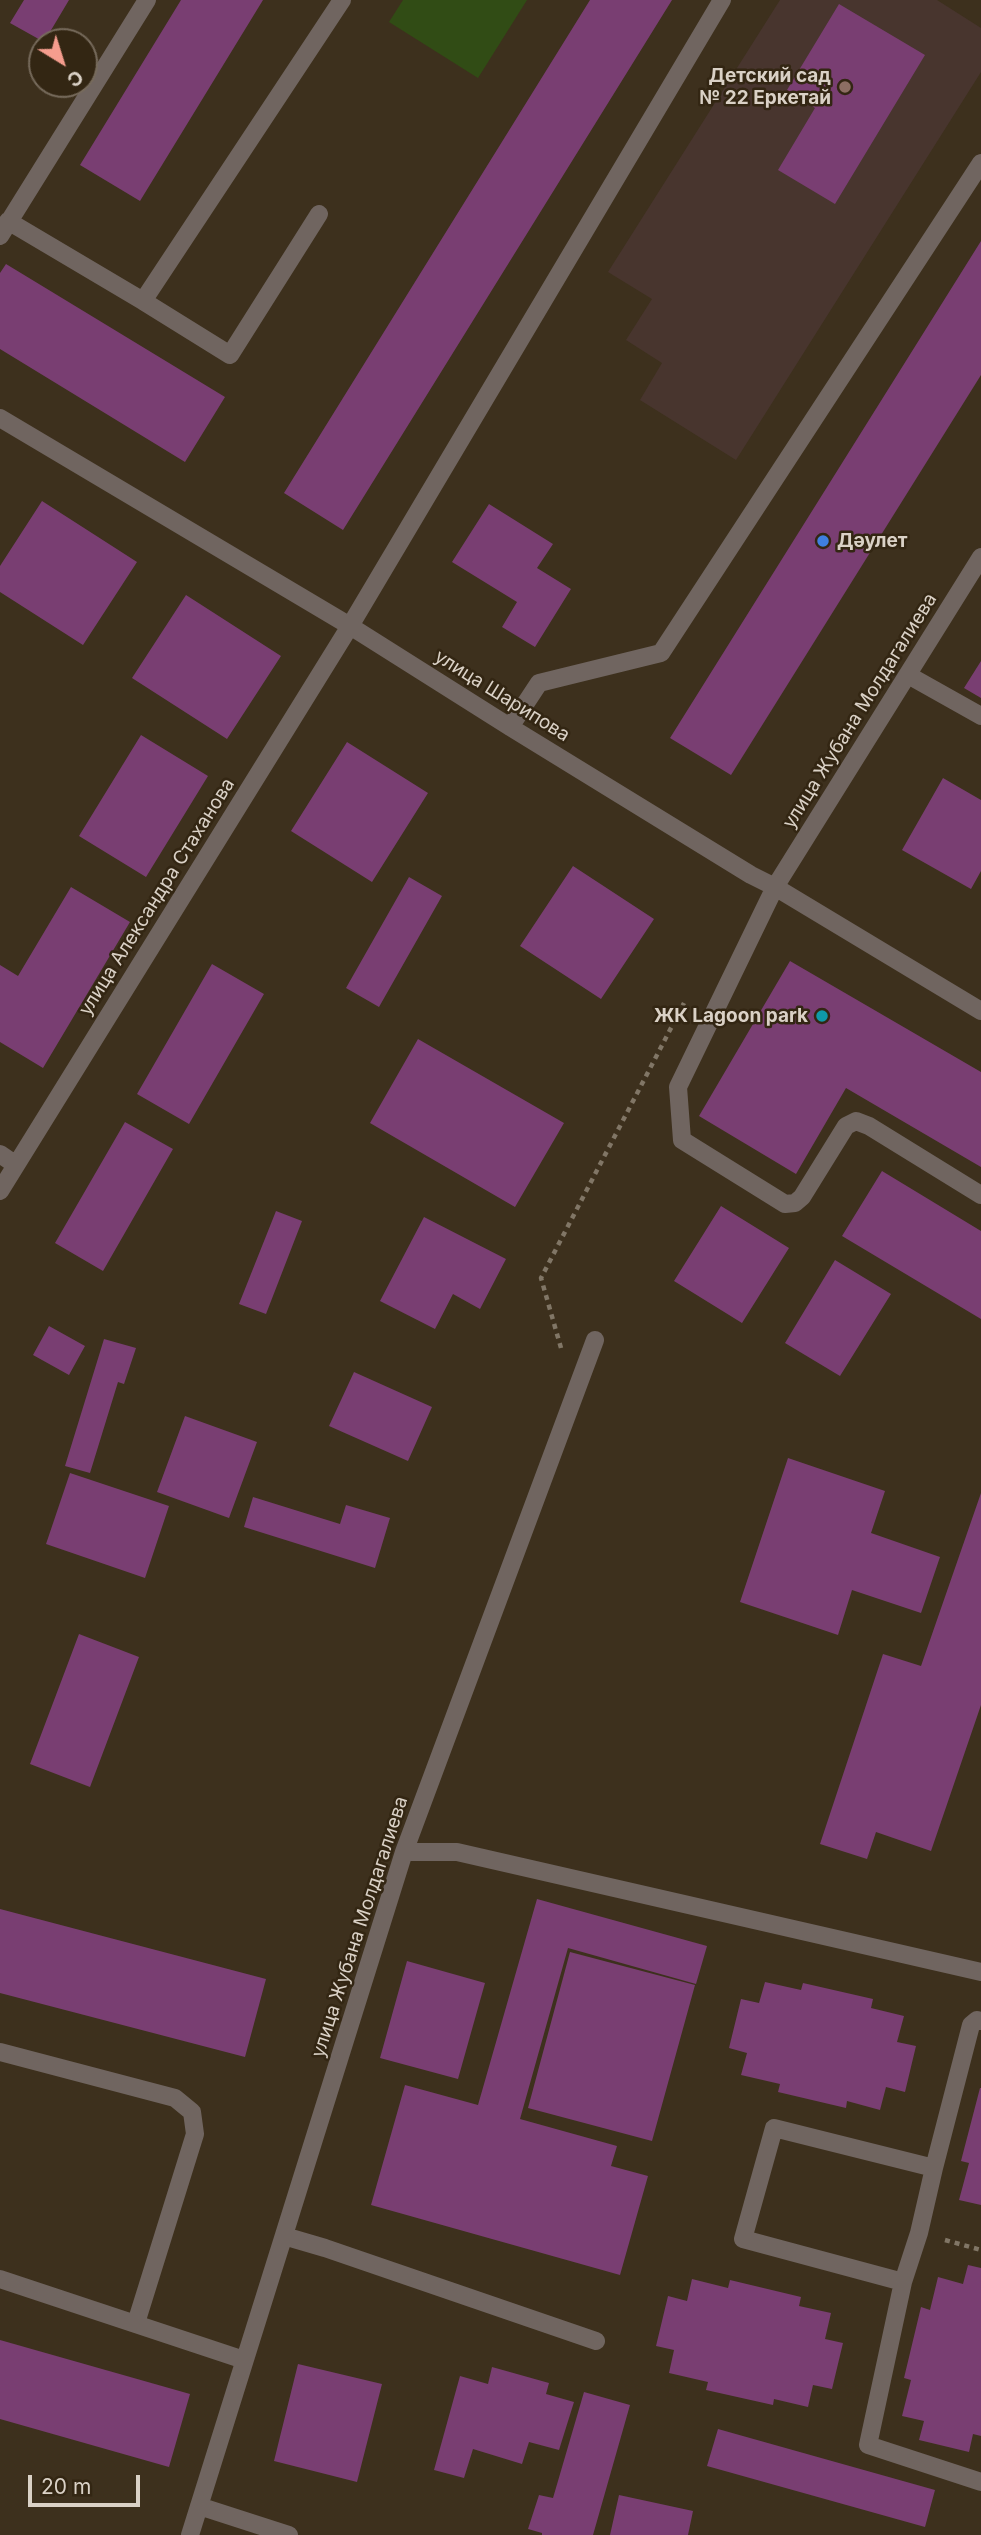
<!DOCTYPE html>
<html>
<head>
<meta charset="utf-8">
<style>
	body { margin:0 }
	#map { position:relative; width:981px; height:2535px; overflow:hidden; background:#3d301d; font-family:Inter,sans-serif }
	canvas { display:block }
	.north { position:absolute; left:28px; top:28px; width:70px; height:70px; box-sizing:border-box; background:#332613; border:2px solid #766a5b; border-radius:50%; rotate:142deg; font-size:19px; font-weight:700; line-height:28px; text-align:center; color:#dad1c6 }
	.north::after { content:''; display:block; margin:auto; width:24px; height:32px; background:#f59d8e; clip-path:polygon(50% 0,100% 100%,50% 72%,0 100%) }
	.scale { position:absolute; left:28px; top:2475px; width:112px; height:32px; box-sizing:border-box; border:4px solid #dad1c6; border-top:0; padding-left:9px; font-size:21px; line-height:24px; white-space:nowrap; color:#dad1c6; -webkit-text-stroke:5px #332613; paint-order:stroke }
</style>
</head>
<body>
<div id="map">
<canvas width="981" height="2535"></canvas>
<div class="north">С</div>
<div class="scale">20 m</div>
</div>
<script>
const context = document.querySelector('canvas').getContext('2d');
context.lineJoin = 'round';
function fillPath(path, color) {
  context.fillStyle = color;
  context.fill(path, 'evenodd');
}
function shape(rows) {
  const path = new Path2D();
  for (const r of rows) {
    path.moveTo(r[0], r[1]);
    for (let i = 2; i < r.length; i += 2) path.lineTo(r[i], r[i + 1]);
  }
  return path;
}
function strokePath(path, color, width, dash) {
  context.strokeStyle = color;
  context.lineWidth = width;
  context.lineCap = dash ? 'butt' : 'round';
  context.setLineDash(dash || []);
  context.stroke(path);
}
function label(font, color, halo, rows, align = 'center') {
  context.font = font + ' Inter,sans-serif';
  context.lineWidth = 5;
  context.setLineDash([]);
  context.textBaseline = 'middle';
  context.strokeStyle = halo;
  context.fillStyle = color;
  for (const [text, x, y, turn = 0] of rows) {
    context.save();
    context.translate(x, y);
    context.rotate((+turn || 0) * Math.PI / 180);
    context.textAlign = isNaN(turn) ? turn : align;
    if (halo) context.strokeText(text, 0, 0);
    context.fillText(text, 0, 0);
    context.restore();
  }
}
const education = shape([
	[780,0,937,0,981,28,981,72,736,460,640,400,662,363,626,340,652,299,608,272]
]);
const green = shape([
	[403,0,527,0,478,78,389,22]
]);
const building = shape([
	[24,0,69,0,44,42,10,23],
	[181,0,263,0,140,201,80,165],
	[590,0,672,0,343,530,284,493],
	[839,4,925,55,835,204,778,170,815,108,787,90],
	[981,241,981,375,731,775,670,738],
	[6,264,225,397,185,462,0,349,0,273],
	[42,501,137,562,83,645,0,592,0,566],
	[489,504,553,544,537,568,571,589,535,647,502,627,517,602,452,562],
	[186,595,281,656,227,739,132,678],
	[981,661,981,698,964,688],
	[141,735,208,776,146,877,79,836],
	[347,742,428,793,372,882,291,831],
	[943,778,981,800,981,871,971,889,902,850],
	[573,866,654,919,601,999,520,946],
	[409,877,442,896,379,1007,346,988],
	[71,887,130,922,43,1068,0,1042,0,965,18,976],
	[790,961,981,1072,981,1167,846,1088,796,1174,699,1116],
	[212,964,264,994,189,1124,137,1094],
	[418,1039,564,1123,515,1207,370,1123],
	[125,1122,173,1149,103,1271,55,1243],
	[882,1171,981,1231,981,1319,842,1236],
	[721,1206,789,1248,742,1323,674,1281],
	[276,1211,302,1221,266,1314,239,1304],
	[424,1217,506,1259,480,1309,453,1294,435,1329,380,1301],
	[835,1260,891,1294,840,1376,785,1343],
	[49,1326,85,1346,69,1375,33,1355],
	[104,1339,136,1348,124,1384,118,1382,90,1473,65,1466],
	[354,1372,432,1407,408,1461,329,1426],
	[185,1416,257,1442,229,1518,157,1492],
	[788,1458,885,1491,871,1533,940,1557,921,1613,852,1590,838,1635,740,1602],
	[70,1473,169,1506,145,1578,46,1544],
	[981,1493,981,1705,931,1851,876,1832,867,1859,820,1844,883,1654,921,1666],
	[253,1497,340,1524,346,1505,390,1518,375,1568,244,1527],
	[79,1634,139,1657,90,1787,30,1764],
	[537,1899,707,1946,696,1984,568,1948,520,2119,617,2146,611,2166,648,2176,620,2275,371,2205,405,2085,478,2105],
	[0,1909,266,1979,245,2057,0,1993],
	[570,1952,695,1985,652,2141,528,2108],
	[407,1961,485,1983,458,2079,380,2058],
	[765,1982,801,1990,803,1983,873,1999,871,2008,904,2016,897,2042,916,2046,905,2092,886,2087,880,2110,847,2101,846,2108,778,2092,780,2084,741,2075,747,2053,729,2048,741,1999,759,2003],
	[980,2088,981,2088,981,2205,959,2200,969,2163,961,2161],
	[968,2265,981,2268,981,2436,973,2434,969,2452,919,2440,924,2421,902,2416,911,2380,904,2378,921,2307,930,2310,938,2277,963,2284],
	[692,2279,728,2288,730,2280,801,2297,799,2306,831,2313,825,2339,843,2343,832,2389,813,2385,808,2407,774,2399,773,2405,706,2390,708,2382,669,2373,674,2350,656,2346,668,2296,687,2301],
	[0,2340,190,2394,169,2467,0,2419],
	[298,2364,382,2384,357,2482,274,2461],
	[492,2367,549,2383,546,2394,574,2402,559,2450,529,2442,522,2464,473,2449,464,2478,434,2470,460,2376,488,2384],
	[584,2392,630,2405,593,2535,542,2535,542,2533,528,2529,539,2495,553,2498],
	[718,2429,935,2490,925,2527,707,2466],
	[619,2495,693,2511,688,2535,610,2535]
]);
const path = shape([
	[561,1348,541,1278,684,1003],
	[945,2240,981,2250]
]);
const minor = shape([
	[8,221,143,301,342,0],
	[0,236,147,0],
	[143,301,230,355,319,214],
	[0,418,350,626,510,727,751,875,775,887,981,1011],
	[981,557,775,887,678,1087,682,1140,785,1204,795,1203,802,1197,846,1126,856,1121,869,1126,981,1195],
	[908,675,981,716],
	[510,727,539,683,661,653,981,163],
	[0,1154,16,1165],
	[0,1191,350,626,722,0],
	[404,1852,457,1852,981,1972],
	[981,2021,977,2020,971,2025,934,2168,774,2128,743,2239,903,2282,868,2445,981,2482],
	[0,2052,175,2098,192,2112,195,2134,136,2323],
	[284,2236,325,2248,596,2341],
	[0,2279,244,2360],
	[903,2282,919,2233,934,2168],
	[199,2506,289,2535],
	[190,2535,404,1852,595,1340]
]);
const markers = [
	[845,87,7,"#8d6e63"],
	[823,541,7,"#3f7fe0"],
	[822,1016,7,"#0f9aa8"]
];
const poiNames = [
	["Детский сад",831,76],
	["№ 22 Еркетай",831,98],
	["Дәулет",837,541,"left"],
	["ЖК Lagoon park",808,1016]
];
const streetNames = [
	["улица Шарипова",502,696,32],
	["улица Жубана Молдагалиева",860,711,-58],
	["улица Александра Стаханова",157,897,-58],
	["улица Жубана Молдагалиева",360,1927,-72]
];
fillPath(education, '#48352e');
fillPath(green, '#314c15');
fillPath(building, '#793e72');
strokePath(path, '#817666', 4.5, [5, 5]);
strokePath(minor, '#706560', 18);
for (const [x, y, r, color] of markers) {
  const dot = new Path2D();
  dot.arc(x, y, r, 0, 2 * Math.PI);
  context.fillStyle = color;
  context.fill(dot);
  strokePath(dot, '#332613', 2.5);
}
label('bold 19px', '#dad1c6', '#332613', poiNames, 'right');
label('19px', '#dad1c6', '#332613', streetNames);
</script>
</body>
</html>
